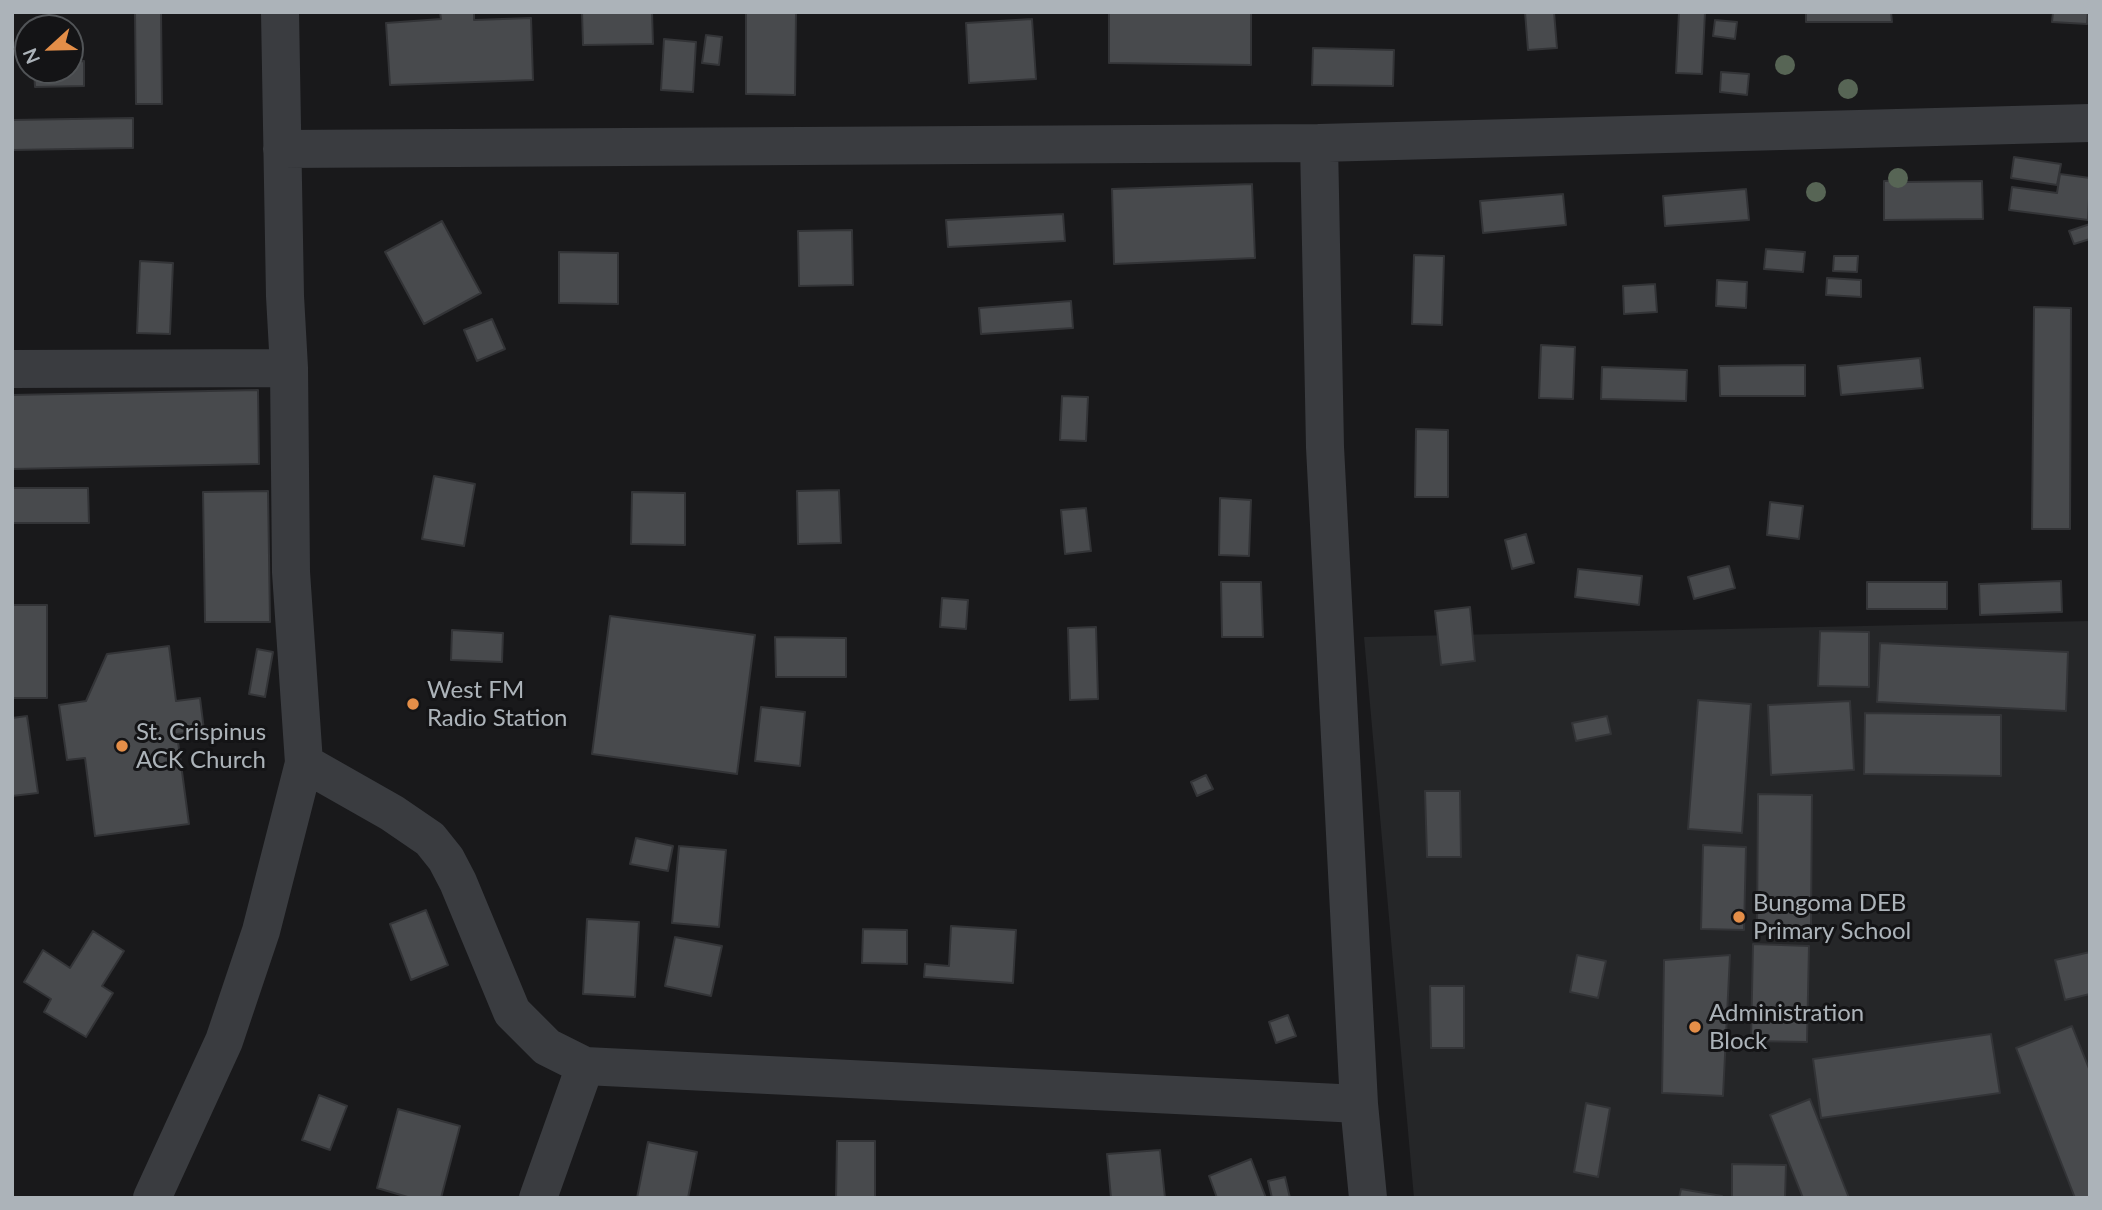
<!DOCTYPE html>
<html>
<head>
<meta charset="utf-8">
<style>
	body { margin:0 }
	#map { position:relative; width:2102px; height:1210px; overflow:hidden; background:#19191b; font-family:Lato,sans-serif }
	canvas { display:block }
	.frame { position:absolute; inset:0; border:14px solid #acb3b9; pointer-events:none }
	.north { position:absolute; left:14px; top:14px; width:70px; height:70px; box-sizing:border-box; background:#141416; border:2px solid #515457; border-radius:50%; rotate:248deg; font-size:19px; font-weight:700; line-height:28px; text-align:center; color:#acb3b9 }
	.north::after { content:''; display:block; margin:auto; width:24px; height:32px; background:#e48e48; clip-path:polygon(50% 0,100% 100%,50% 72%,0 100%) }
</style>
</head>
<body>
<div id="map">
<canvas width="2102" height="1210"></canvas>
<div class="frame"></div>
<div class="north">N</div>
</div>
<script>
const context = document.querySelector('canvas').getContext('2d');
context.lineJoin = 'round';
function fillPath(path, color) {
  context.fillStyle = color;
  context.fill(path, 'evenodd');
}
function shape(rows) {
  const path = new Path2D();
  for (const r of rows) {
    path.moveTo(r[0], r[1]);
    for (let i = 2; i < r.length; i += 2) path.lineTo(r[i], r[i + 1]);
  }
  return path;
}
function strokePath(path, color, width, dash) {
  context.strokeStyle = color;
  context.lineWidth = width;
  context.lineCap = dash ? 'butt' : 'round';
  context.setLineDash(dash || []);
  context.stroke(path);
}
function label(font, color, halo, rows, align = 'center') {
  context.font = font + ' Lato,sans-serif';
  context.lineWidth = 6;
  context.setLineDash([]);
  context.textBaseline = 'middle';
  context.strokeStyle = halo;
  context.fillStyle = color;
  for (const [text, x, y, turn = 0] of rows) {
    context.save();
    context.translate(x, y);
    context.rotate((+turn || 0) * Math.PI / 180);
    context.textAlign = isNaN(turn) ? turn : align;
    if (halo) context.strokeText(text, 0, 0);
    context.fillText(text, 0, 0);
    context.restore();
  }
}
const built = shape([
	[2090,621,2090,1198,1414,1198,1364,637]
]);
const building = shape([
	[135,12,161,12,162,104,136,104,135,12],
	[440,12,474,12,474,20,531,18,533,80,390,85,386,23,441,19,440,12],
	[582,12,652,12,653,44,583,45,582,12],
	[746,12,796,12,795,95,746,94,746,12],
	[1109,12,1251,12,1251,65,1109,63,1109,12],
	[1525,12,1554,12,1557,48,1528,50,1525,12],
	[1679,12,1705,12,1702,74,1676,73,1679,12],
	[1806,12,1891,12,1892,22,1806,22,1806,12],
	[2053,12,2088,12,2087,24,2052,22,2053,12],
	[1032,19,1036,79,969,83,966,23,1032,19],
	[1715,20,1737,22,1735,39,1713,36,1715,20],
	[706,35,722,37,719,65,702,63,706,35],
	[664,39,696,42,693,92,661,90,664,39],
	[1313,48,1394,50,1393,86,1312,85,1313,48],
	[84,61,84,86,35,87,34,70,70,70,70,62,84,61],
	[1721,72,1749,74,1747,95,1720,92,1721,72],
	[133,118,133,148,12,150,12,120,133,118],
	[2014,157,2061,164,2057,185,2011,178,2014,157],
	[2060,174,2090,178,2088,220,2009,210,2012,187,2057,193,2060,174],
	[1902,180,1903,182,1982,181,1983,219,1884,220,1884,181,1902,180],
	[1252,184,1255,258,1114,264,1112,189,1252,184],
	[1746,189,1749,220,1665,226,1663,196,1746,189],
	[1563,194,1566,225,1483,233,1480,201,1563,194],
	[1063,214,1065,241,948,247,946,220,1063,214],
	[442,221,481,293,424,324,385,252,442,221],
	[2090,224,2090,239,2074,244,2069,231,2090,224],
	[852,230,853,285,799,286,798,231,852,230],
	[1766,249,1805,252,1803,272,1764,269,1766,249],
	[559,252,618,253,618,304,559,303,559,252],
	[1414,255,1444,256,1442,325,1412,324,1414,255],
	[1834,256,1858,256,1857,272,1833,271,1834,256],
	[140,261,173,263,170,334,137,333,140,261],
	[1827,278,1861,280,1861,297,1826,295,1827,278],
	[1717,280,1747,282,1746,308,1716,306,1717,280],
	[1655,284,1657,312,1624,314,1623,286,1655,284],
	[1071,301,1073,328,981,334,979,308,1071,301],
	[2034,307,2071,308,2070,529,2032,529,2034,307],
	[492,319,505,349,477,361,464,330,492,319],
	[1541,345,1575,347,1573,399,1539,398,1541,345],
	[1920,358,1923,388,1841,395,1838,366,1920,358],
	[1805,365,1805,396,1720,396,1719,366,1805,365],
	[1602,367,1687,370,1686,401,1601,399,1602,367],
	[258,390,259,464,12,469,12,395,258,390],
	[1062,396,1088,397,1086,441,1060,440,1062,396],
	[1416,429,1448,430,1448,497,1415,497,1416,429],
	[434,476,475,484,464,546,422,539,434,476],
	[12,488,88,488,89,523,12,523,12,488],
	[839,490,841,543,798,544,797,491,839,490],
	[268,491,270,622,205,622,203,492,268,491],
	[632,492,685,493,685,545,631,544,632,492],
	[1220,498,1251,500,1249,556,1219,555,1220,498],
	[1770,502,1803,506,1799,539,1767,535,1770,502],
	[1086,508,1091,551,1065,554,1061,510,1086,508],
	[1526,534,1534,563,1512,569,1505,540,1526,534],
	[1729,566,1735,588,1694,599,1688,577,1729,566],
	[1578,569,1642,576,1639,605,1575,597,1578,569],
	[2061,581,2062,612,1980,615,1979,584,2061,581],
	[1221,582,1261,582,1263,637,1222,637,1221,582],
	[1867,582,1947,582,1947,609,1867,609,1867,582],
	[942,598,968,600,966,629,940,627,942,598],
	[12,605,47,605,47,698,12,698,12,605],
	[1470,607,1475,661,1441,665,1435,611,1470,607],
	[610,616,755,635,737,774,592,754,610,616],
	[1096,627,1098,699,1070,700,1068,628,1096,627],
	[452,630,503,633,502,662,451,660,452,630],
	[1820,631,1869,632,1869,687,1818,686,1820,631],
	[775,637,846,638,846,677,776,677,775,637],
	[1880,643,2068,652,2066,711,1877,702,1880,643],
	[169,646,176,701,200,698,204,730,177,734,189,824,95,836,85,758,67,760,59,705,86,701,107,654,169,646],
	[257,649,273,652,265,697,249,694,257,649],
	[1698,700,1751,704,1742,833,1688,829,1698,700],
	[1850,701,1854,770,1771,775,1768,705,1850,701],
	[761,707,805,712,800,766,755,761,761,707],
	[1865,713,2001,715,2001,776,1864,774,1865,713],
	[27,716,38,793,12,796,12,718,27,716],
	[1607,716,1611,734,1576,741,1572,723,1607,716],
	[1206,775,1213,789,1197,796,1191,782,1206,775],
	[1425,791,1460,791,1461,857,1427,857,1425,791],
	[1758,794,1812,795,1811,929,1757,928,1758,794],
	[636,838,673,846,668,871,630,864,636,838],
	[1703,845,1746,847,1744,930,1701,929,1703,845],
	[679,846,726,850,719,927,672,923,679,846],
	[426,910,448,965,411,980,390,924,426,910],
	[587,919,639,922,635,997,583,994,587,919],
	[951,926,1016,930,1013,983,924,977,925,964,949,966,951,926],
	[863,929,907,930,907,964,862,963,863,929],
	[93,931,124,951,102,986,113,993,86,1037,44,1012,51,999,24,982,43,950,70,968,93,931],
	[675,937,722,946,711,996,665,986,675,937],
	[1753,944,1809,946,1807,1042,1751,1041,1753,944],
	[2090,952,2090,994,2065,1000,2055,960,2090,952],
	[1577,955,1606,961,1598,998,1570,992,1577,955],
	[1730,955,1723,1096,1662,1093,1664,960,1730,955],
	[1430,986,1464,986,1464,1048,1431,1048,1430,986],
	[1288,1015,1296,1036,1276,1043,1269,1022,1288,1015],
	[2072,1026,2090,1071,2090,1198,2075,1198,2016,1048,2072,1026],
	[1991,1034,2000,1093,1821,1118,1813,1059,1991,1034],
	[319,1095,347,1106,330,1150,302,1140,319,1095],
	[1810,1099,1849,1198,1803,1198,1770,1115,1810,1099],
	[1586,1103,1610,1108,1598,1177,1574,1172,1586,1103],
	[398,1109,460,1126,441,1198,411,1198,377,1188,398,1109],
	[837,1141,875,1141,875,1198,836,1198,837,1141],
	[648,1142,697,1152,688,1198,637,1198,648,1142],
	[1160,1150,1165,1198,1111,1198,1107,1154,1160,1150],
	[1251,1159,1266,1198,1217,1198,1209,1176,1251,1159],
	[1732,1164,1786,1165,1785,1198,1732,1198,1732,1164],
	[1285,1177,1290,1198,1272,1198,1268,1181,1285,1177],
	[1681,1189,1722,1196,1722,1198,1679,1198,1681,1189]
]);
const minor = shape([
	[1319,143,1325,447,1359,1104,1368,1198],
	[282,149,1319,143,2090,123],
	[12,369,289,368],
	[304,763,392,813,430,839,446,859,458,882,512,1012,547,1047,585,1066,1359,1104],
	[152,1198,224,1041,261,931,304,763,291,572,289,368,285,296,280,12],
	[538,1198,585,1066]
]);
const trees = [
	[1785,65],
	[1848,89],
	[1898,178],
	[1816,192]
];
const markers = [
	[413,704,7,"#e48e48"],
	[122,746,7,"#e48e48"],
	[1739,917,7,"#e48e48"],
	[1695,1027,7,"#e48e48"]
];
const poiNames = [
	["West FM",427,690],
	["Radio Station",427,718],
	["St. Crispinus",136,732],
	["ACK Church",136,760],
	["Bungoma DEB",1753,903],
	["Primary School",1753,931],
	["Administration",1709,1013],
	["Block",1709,1041]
];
fillPath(built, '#252628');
fillPath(building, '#484a4d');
strokePath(building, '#333437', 2);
strokePath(minor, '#3a3c40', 38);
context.fillStyle = '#576555';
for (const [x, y] of trees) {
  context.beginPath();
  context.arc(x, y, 10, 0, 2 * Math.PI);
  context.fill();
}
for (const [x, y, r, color] of markers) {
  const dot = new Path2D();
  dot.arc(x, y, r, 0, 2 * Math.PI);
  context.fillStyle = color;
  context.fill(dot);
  strokePath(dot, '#141416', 2.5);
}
label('24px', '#acb3b9', '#141416', poiNames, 'left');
</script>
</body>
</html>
